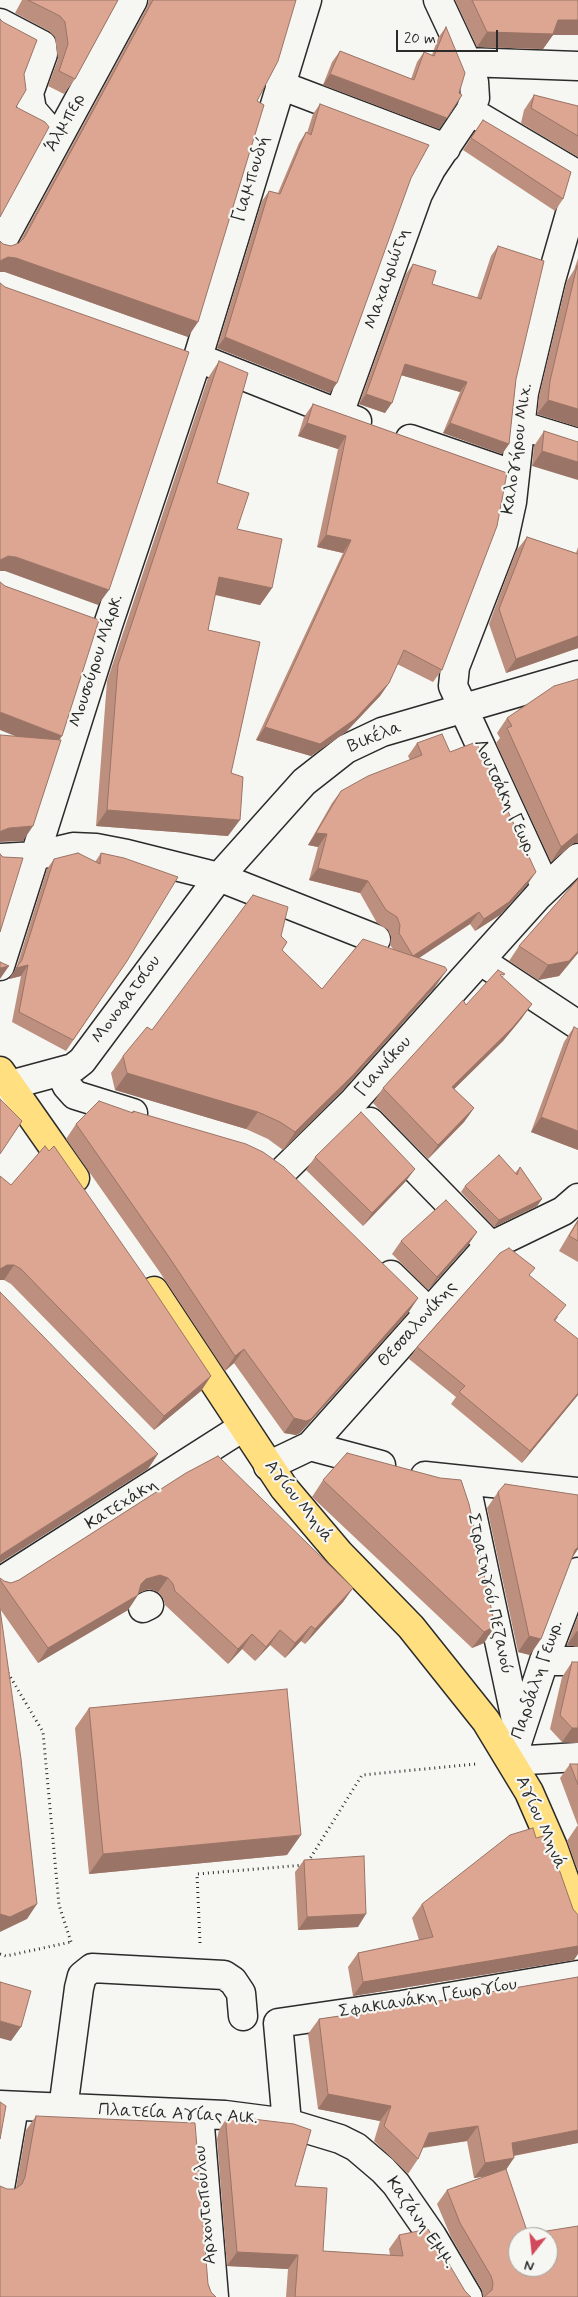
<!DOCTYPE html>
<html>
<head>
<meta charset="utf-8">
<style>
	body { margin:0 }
	#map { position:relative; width:578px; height:2297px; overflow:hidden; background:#f6f6f2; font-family:Mynerve,sans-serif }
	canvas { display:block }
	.north { position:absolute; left:508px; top:2227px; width:50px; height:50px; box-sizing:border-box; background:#f6f6f2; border:1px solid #a5a5a2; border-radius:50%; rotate:196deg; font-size:14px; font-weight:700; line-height:20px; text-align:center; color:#2b2b2b }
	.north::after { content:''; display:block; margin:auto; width:18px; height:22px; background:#d1495b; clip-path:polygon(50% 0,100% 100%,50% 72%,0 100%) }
	.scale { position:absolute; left:396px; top:30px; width:102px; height:22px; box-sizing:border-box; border:2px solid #2b2b2b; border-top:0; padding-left:6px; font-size:15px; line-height:18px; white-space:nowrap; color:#2b2b2b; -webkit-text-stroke:4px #f6f6f2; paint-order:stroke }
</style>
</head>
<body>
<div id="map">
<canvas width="578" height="2297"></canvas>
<div class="north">N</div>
<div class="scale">20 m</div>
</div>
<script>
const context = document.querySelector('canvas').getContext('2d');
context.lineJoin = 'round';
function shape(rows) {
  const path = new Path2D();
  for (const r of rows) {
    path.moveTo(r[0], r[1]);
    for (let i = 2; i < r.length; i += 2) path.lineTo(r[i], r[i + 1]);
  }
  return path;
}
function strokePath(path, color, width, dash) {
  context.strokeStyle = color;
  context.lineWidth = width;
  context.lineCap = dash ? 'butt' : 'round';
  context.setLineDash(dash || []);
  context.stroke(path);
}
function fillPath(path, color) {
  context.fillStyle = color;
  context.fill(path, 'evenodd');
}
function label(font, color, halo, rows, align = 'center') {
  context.font = font + ' Mynerve,sans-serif';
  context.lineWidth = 4.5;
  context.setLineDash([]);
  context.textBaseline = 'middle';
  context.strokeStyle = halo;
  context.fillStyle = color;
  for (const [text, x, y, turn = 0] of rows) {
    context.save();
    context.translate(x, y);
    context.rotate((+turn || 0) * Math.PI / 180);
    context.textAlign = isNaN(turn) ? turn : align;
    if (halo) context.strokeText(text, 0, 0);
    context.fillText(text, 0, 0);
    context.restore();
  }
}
const path = shape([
	[8,1673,43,1732,59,1905,72,1945],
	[308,1862,362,1775,476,1764],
	[200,1943,197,1874,304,1865],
	[0,1954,6,1956,71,1942]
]);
const minor = shape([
	[438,0,467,62,474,82,475,98,470,111,578,175],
	[0,23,42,45,43,54,29,93,32,110,57,139],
	[467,62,578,66],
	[280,85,446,148],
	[0,245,133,0],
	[211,363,357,421],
	[339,414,418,194,431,169,470,111],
	[519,425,578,443],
	[410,439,515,475],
	[0,858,35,856,73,847,96,848,127,854,219,877,304,782,346,749,382,732,578,675],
	[546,888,453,686,455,667,503,543,512,502,524,393,551,280,578,186],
	[481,961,578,1025],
	[0,966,108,625,198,357,307,0],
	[60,1072,67,1086,75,1095,133,1113],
	[0,1095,10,1085,73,1068,82,1061,219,877,376,939],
	[370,1122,491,1246],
	[284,1170,352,1103,538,896,578,858],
	[391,1275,429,1312],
	[310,1446,381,1465],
	[268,1466,310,1446,482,1253,499,1242,563,1211,578,1198],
	[425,1476,578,1492],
	[465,1481,519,1734],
	[578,1572,544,1661,511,1761,578,1757],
	[0,1582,243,1427],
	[143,1608,149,1605],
	[544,1661,578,1661],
	[0,2105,225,2115,287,2123,340,2139,356,2147,383,2170,396,2184,432,2236,468,2297],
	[63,2109,79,1988,82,1976,92,1968,224,1975,233,1981,241,1993,243,2016],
	[199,2114,214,2297],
	[287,2123,278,2023,402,2005,578,1975],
	[0,2188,14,2107]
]);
const major = shape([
	[0,1071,75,1178],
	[154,1291,284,1488,339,1553,411,1627,486,1721,529,1792,553,1847,578,1918]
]);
const wall = shape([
	[22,0,118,0,75,79,64,94,48,86,58,59,55,37,49,31,15,13],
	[149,0,296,0,257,101,188,337,5,272,3,244,11,246,19,243,147,7],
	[455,0,578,0,543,49,477,47],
	[446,27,439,129,323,85,332,62,340,51,411,79,417,62,424,52,432,55,438,38],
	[534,95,578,106,578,157,521,123,524,110],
	[320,104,411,178,330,393,217,348,262,201,269,191,278,193,299,143,306,132,307,133,313,114],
	[483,120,563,199,555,211,463,150],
	[498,246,516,379,509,444,502,454,443,433,460,392,401,375,385,413,359,404,406,274,413,264,432,284,477,298,491,256],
	[578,258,578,427,537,414,539,396,566,284,567,281,574,270],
	[219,361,217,483,237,529,272,588,260,605,215,595,208,630,231,773,228,836,96,826,107,681,208,378],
	[313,404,507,473,442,670,433,682,397,664,389,683,380,696,346,732,311,756,256,740,343,553,317,547,338,449,298,436,304,417],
	[544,431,578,442,532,466,534,446],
	[527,537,576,553,578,547,578,648,506,673,489,624,516,551],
	[578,679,578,843,574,843,551,862,496,743,500,738,497,733,507,718],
	[417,743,450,752,527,885,500,915,475,931,470,924,419,958,435,987,341,1092,283,1150,268,1139,246,1129,115,1090,111,1073,123,1056,152,1030,281,936,282,950,322,989,393,949,390,945,391,937,388,930,377,923,360,893,309,880,318,847,308,845,332,803,341,791,410,760,408,756],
	[101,853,127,961,66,1051,12,1022,21,976,9,979,16,969,47,869,54,859,95,862],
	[578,879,578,953,559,976,538,980,509,961,519,946],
	[505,974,502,978,522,1018,503,1041,454,1089,474,1108,464,1122,428,1159,373,1103,383,1088,466,1005],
	[574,1027,578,1150,531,1132,564,1042],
	[133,1111,418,1298,408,1313,300,1433,296,1435,284,1433,234,1363,225,1371,159,1271,66,1139,76,1124,132,1112],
	[315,1157,406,1181,363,1226,306,1170],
	[520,1167,542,1199,537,1206,494,1227,461,1192,465,1186,515,1173],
	[0,1176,211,1376,201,1391,154,1430,11,1284,4,1280],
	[578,1219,578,1262,559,1251],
	[477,1232,468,1245,428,1290,392,1254,401,1241],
	[529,1276,558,1317,555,1321,578,1339,578,1395,522,1463,451,1404,456,1397,409,1359,417,1347],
	[186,1473,353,1588,343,1602,305,1644,301,1641,285,1658,270,1645,255,1661,242,1649,228,1664,165,1605,163,1598,158,1592,149,1589,139,1593,128,1610,38,1663,0,1609,0,1578,4,1581,11,1583,19,1580],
	[323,1480,495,1626,484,1643,472,1648,312,1497],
	[498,1492,578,1495,578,1549,572,1558,530,1655,518,1652,487,1508],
	[578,1616,578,1647,567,1645],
	[572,1662,578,1662,578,1743,562,1742,550,1729,562,1677],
	[89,1708,287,1855,89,1874,75,1728],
	[570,1764,578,1764,578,1826,560,1778],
	[577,1826,578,1826,578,1871,567,1841],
	[304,1860,358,1927,298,1930,295,1872],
	[422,1904,574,1960,353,1996,348,1967,358,1953,419,1940,412,1918],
	[578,1977,578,2143,514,2156,506,2170,528,2234,578,2297,483,2297,482,2290,451,2237,437,2204,447,2190,487,2176,474,2178,467,2141,423,2148,418,2159,408,2174,374,2141,380,2121,318,2109,308,2034,319,2019,415,2005],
	[36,2116,208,2284,211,2292,7,2189,15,2189,16,2188,26,2130],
	[228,2116,295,2186,323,2251,390,2255,389,2249,399,2235,471,2297,286,2297,288,2269,227,2266,217,2139,219,2130]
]);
const shadedWall = shape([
	[558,20,578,20,578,35,553,35,543,49,477,47,487,32],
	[330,74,447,118,439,129,323,85],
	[8,257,16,258,198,322,188,337,5,272,0,272,0,261],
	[225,337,337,383,330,393,217,348],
	[405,364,467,382,460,392,397,374],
	[366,394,392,403,385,413,359,404],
	[548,400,578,409,578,427,537,414],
	[307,423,346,436,338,449,298,436],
	[450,423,509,444,502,454,443,433],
	[542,451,578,462,578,480,532,466],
	[326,535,351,540,343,553,317,547],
	[8,556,16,557,109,590,98,605,5,571,0,571,0,560],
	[219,577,272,588,260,605,208,593],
	[578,636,578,648,506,673,516,659],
	[389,683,380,696,346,732,311,756,256,740,265,727],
	[0,712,62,736,52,751,0,730],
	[107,810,240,820,228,836,96,826],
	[33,826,23,841,0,842,0,832,1,831,9,828],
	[316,833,327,834,318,847,308,845],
	[578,833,578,843,574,843,551,862,561,847],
	[318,868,368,881,360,893,309,880],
	[536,872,527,885,500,915,475,931,484,919],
	[479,912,470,924,404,968,413,956],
	[578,951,578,953,559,976,538,980,548,965],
	[28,965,21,976,9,979,16,968],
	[9,966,0,979,0,968],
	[447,970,435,987,341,1092,283,1150,295,1132],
	[532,1004,522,1018,503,1041,442,1101,452,1087],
	[127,1073,258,1112,246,1129,115,1090],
	[474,1108,464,1122,428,1159,438,1145],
	[541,1117,578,1131,578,1150,531,1132],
	[415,1169,406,1181,363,1226,372,1213],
	[542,1199,537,1206,494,1227,499,1220],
	[477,1232,468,1245,428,1290,437,1277],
	[7,1265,14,1265,4,1280,0,1280,0,1269],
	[418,1298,408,1313,300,1433,296,1435,284,1433,294,1418],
	[244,1349,234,1363,225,1371,235,1356],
	[211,1376,201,1391,154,1430,164,1416],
	[578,1393,578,1395,522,1463,530,1451],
	[158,1454,148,1469,0,1563,0,1556,2,1554],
	[578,1547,578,1549,572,1558,575,1550],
	[160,1575,168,1578,158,1592,149,1589,136,1594,141,1584,146,1579],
	[353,1588,343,1602,305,1644,315,1629],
	[138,1595,128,1610,38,1663,48,1648],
	[311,1626,301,1641,285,1658,295,1643],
	[495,1626,484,1643,472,1648,484,1632],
	[280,1630,270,1645,255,1661,266,1647],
	[577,1631,578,1631,578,1647,567,1645],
	[252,1634,242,1649,228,1664,238,1649],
	[529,1636,541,1639,530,1655,518,1652],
	[572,1728,578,1728,578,1743,562,1742],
	[301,1835,287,1855,89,1874,103,1854],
	[37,1904,27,1919,0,1932,0,1914],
	[366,1914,358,1927,298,1930,307,1917],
	[578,1943,578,1954,574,1960,353,1996,363,1982],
	[0,2021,21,2027,11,2041,0,2038],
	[328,2094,391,2106,380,2121,318,2109],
	[478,2126,467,2141,418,2148,429,2133],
	[578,2130,578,2143,501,2158,512,2143],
	[514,2158,503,2174,474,2178,485,2163],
	[237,2252,298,2255,288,2269,227,2266]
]);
const building = shape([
	[28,0,118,0,75,79,59,71,68,44,65,22,60,16,28,0],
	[153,0,296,0,278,61,257,101,264,105,198,322,16,258,8,257,0,261,0,241,3,244,11,246,19,243,24,238,153,0],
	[472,0,578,0,578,20,558,20,553,34,487,32,472,0],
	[0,19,3,22,37,40,24,74,26,90,16,107,45,122,49,127,0,217,0,19],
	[446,27,465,73,459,93,462,95,447,118,330,74,340,51,414,80,424,52,434,56,446,27],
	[534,95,578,106,578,136,531,108,534,95],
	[320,104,429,145,411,178,337,383,225,337,269,191,280,194,306,132,311,135,320,104],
	[483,120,571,172,563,199,471,138,483,120],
	[498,246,544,261,516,379,509,444,450,423,467,382,405,364,392,403,366,394,413,264,436,271,432,284,481,299,498,246],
	[577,266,578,266,578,409,548,400,550,381,577,266],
	[0,283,5,287,189,352,109,590,16,557,8,556,0,560,0,283],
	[219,361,248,373,217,483,249,493,237,529,282,539,272,588,219,577,208,630,260,642,231,773,243,777,240,820,107,810,118,665,219,361],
	[313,404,507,473,497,526,442,670,404,650,389,683,355,719,320,744,265,727,351,540,326,535,346,436,307,423,313,404],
	[544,431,578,442,578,462,542,451,544,431],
	[527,537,578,554,578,636,516,659,499,609,527,537],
	[0,582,5,586,99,620,62,736,0,712,0,582],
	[578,679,578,833,561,847,507,728,512,726,507,718,554,686,578,679],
	[442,734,450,752,476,742,536,872,509,902,484,919,479,912,413,956,399,933,400,925,397,917,386,910,368,881,318,868,327,834,316,833,341,791,368,776,422,755,417,743,442,734],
	[0,735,61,740,33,826,9,828,1,831,0,832,0,735],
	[78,853,100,864,101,853,124,858,178,877,127,961,73,1040,19,1012,28,965,16,968,22,960,54,859,78,853],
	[0,854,3,857,23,858,0,932,0,854],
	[578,879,578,951,569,961,548,965,519,946,578,879],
	[253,895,288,907,281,936,287,942,282,950,322,989,363,939,445,967,447,970,353,1075,295,1132,280,1122,258,1112,127,1073,123,1056,147,1027,152,1030,253,895],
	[0,962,9,966,0,968,0,962],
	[498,970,505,974,500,975,532,1004,513,1027,452,1087,474,1108,438,1145,383,1088,463,1000,466,1005,498,970],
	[574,1027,578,1029,578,1131,541,1117,574,1027],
	[0,1099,22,1121,0,1154,0,1099],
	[99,1101,133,1113,133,1111,246,1144,263,1152,284,1167,418,1298,311,1419,306,1421,294,1418,244,1349,235,1356,169,1257,76,1124,99,1101],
	[361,1112,415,1169,372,1213,315,1157,361,1112],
	[45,1146,49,1151,54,1146,143,1274,211,1376,164,1416,21,1269,14,1265,7,1265,0,1269,0,1176,11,1185,45,1146],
	[499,1155,517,1175,520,1167,542,1199,499,1220,465,1186,499,1155],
	[446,1200,477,1232,437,1277,401,1241,446,1200],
	[578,1221,578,1241,569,1236,578,1221],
	[509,1248,535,1268,529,1275,566,1305,554,1320,578,1339,578,1393,530,1451,459,1392,465,1386,417,1347,500,1253,509,1248],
	[0,1292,158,1454,2,1554,0,1556,0,1292],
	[347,1453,440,1478,461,1480,469,1504,495,1626,484,1632,323,1480,347,1453],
	[218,1456,353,1588,315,1629,311,1626,295,1643,280,1630,266,1647,252,1634,238,1649,175,1591,173,1584,168,1578,160,1575,146,1579,141,1584,138,1595,48,1648,0,1580,0,1578,4,1581,11,1583,19,1580,186,1473,218,1456],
	[505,1484,578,1495,578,1547,575,1550,541,1639,529,1636,498,1492,505,1484],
	[0,1609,21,1759,37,1904,10,1917,0,1914,0,1609],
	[572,1662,578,1662,578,1728,572,1728,560,1715,572,1662],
	[287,1689,301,1835,103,1854,89,1708,287,1689],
	[570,1764,578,1764,578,1785,570,1764],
	[533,1828,536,1838,547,1835,573,1909,578,1915,578,1946,363,1982,358,1953,433,1937,422,1904,510,1835,533,1828],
	[364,1856,366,1914,307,1917,304,1860,364,1856],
	[578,1977,578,2130,512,2143,514,2158,485,2163,478,2126,429,2133,418,2159,384,2126,391,2106,328,2094,319,2019,415,2005,578,1977],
	[0,1982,31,1991,21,2027,0,2021,0,1982],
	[0,2102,6,2106,0,2139,0,2102],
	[36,2116,195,2123,208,2284,211,2292,216,2297,0,2297,0,2186,7,2189,15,2189,22,2184,25,2177,36,2116],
	[228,2116,294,2124,311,2130,295,2186,327,2188,323,2251,403,2256,399,2235,428,2229,465,2291,471,2297,295,2297,298,2255,237,2252,226,2125,228,2116],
	[506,2169,528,2234,578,2226,578,2297,484,2297,492,2290,493,2283,491,2276,460,2223,447,2190,506,2169],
	[518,2237,548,2237,548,2267,518,2267,518,2237]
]);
const streetNames = [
	["Άλμπερ",66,123,-61],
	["Γιαμπουδή",252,179,-73],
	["Μαχαιριώτη",388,279,-71],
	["Καλογήρου Μιχ.",518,449,-82],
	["Μουσούρου Μάρκ.",97,661,-72],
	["Βικέλα",375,738,-22],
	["Λουτσάκη Γεωρ.",504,798,65],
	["Μονοφατσίου",127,1000,-54],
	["Γιαννίκου",384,1067,-48],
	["Θεσσαλονίκης",418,1325,-48],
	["Αγίου Μηνά",298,1502,52],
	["Κατεχάκη",122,1505,-32],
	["Στρατηγού Πεζανού",489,1594,78],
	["Παρδάλη Γεωρ.",538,1680,-71],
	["Αγίου Μηνά",540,1823,66],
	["Σφακιανάκη Γεωργίου",428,1999,-9],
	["Πλατεία Αγίας Αικ.",178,2115,3],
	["Αρχοντοπούλου",206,2205,-95],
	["Καζάνη Εμμ.",420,2223,55]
];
strokePath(minor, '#2b2b2b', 31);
strokePath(major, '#2b2b2b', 31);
strokePath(path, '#2b2b2b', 3, [1, 4]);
strokePath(minor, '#f6f6f2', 28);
strokePath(major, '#ffdf80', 28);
fillPath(wall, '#bd8f7e');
fillPath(shadedWall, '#9a7466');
fillPath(building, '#dca692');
strokePath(building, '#9a7466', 1);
label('18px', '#2b2b2b', '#f6f6f2', streetNames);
</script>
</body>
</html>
